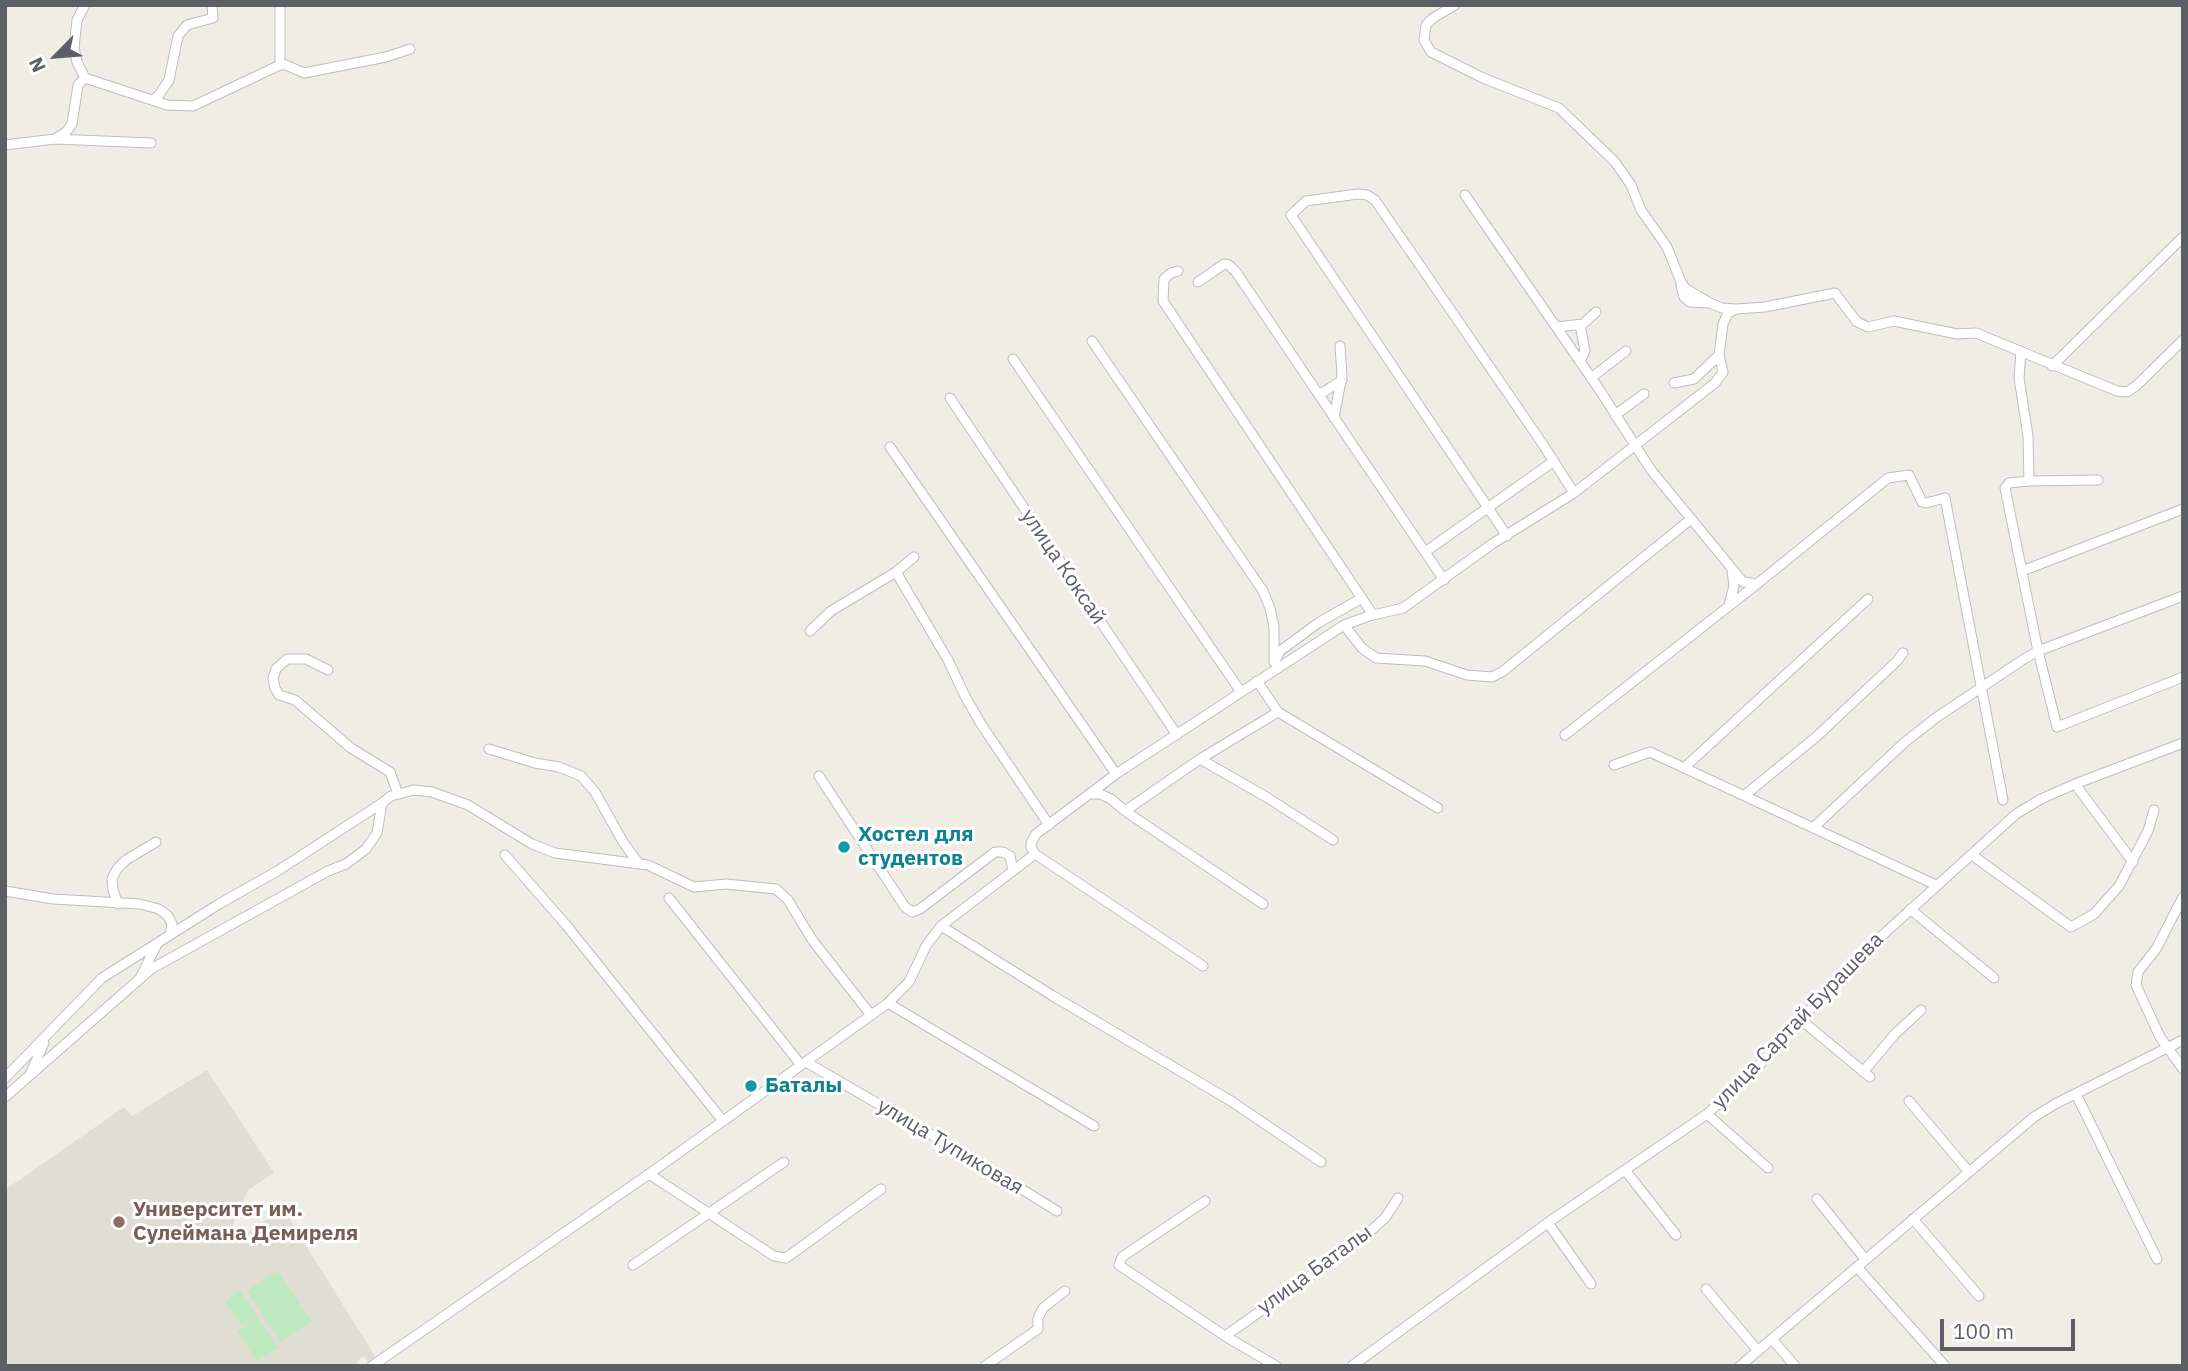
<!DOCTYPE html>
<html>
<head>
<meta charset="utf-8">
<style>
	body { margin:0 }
	#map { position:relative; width:2188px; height:1371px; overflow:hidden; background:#f0eee4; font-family:"IBM Plex Sans",sans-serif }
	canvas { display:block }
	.frame { position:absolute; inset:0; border:7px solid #5c5f66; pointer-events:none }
	.north { position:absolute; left:21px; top:21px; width:70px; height:70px; -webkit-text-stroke:5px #fff; paint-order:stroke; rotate:245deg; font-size:19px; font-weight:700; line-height:28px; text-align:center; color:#5c5f66 }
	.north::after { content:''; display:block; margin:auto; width:24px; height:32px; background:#5c5f66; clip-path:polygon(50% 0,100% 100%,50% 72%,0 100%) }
	.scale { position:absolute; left:1940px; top:1319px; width:135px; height:32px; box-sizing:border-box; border:4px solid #5c5f66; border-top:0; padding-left:9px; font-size:21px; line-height:24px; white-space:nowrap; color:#5c5f66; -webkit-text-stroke:5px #fff; paint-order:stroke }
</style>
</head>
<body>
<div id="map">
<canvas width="2188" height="1371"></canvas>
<div class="frame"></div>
<div class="north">N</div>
<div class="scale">100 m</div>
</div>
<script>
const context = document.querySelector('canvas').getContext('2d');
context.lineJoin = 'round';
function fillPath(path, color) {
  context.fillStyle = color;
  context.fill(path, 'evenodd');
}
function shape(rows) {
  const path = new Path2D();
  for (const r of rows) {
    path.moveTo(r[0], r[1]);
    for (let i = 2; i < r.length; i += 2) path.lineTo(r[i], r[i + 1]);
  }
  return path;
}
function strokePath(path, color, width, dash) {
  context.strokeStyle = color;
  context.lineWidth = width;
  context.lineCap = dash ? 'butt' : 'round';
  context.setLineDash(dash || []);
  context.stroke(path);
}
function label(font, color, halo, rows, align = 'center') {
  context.font = font + ' "IBM Plex Sans",sans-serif';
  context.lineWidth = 6;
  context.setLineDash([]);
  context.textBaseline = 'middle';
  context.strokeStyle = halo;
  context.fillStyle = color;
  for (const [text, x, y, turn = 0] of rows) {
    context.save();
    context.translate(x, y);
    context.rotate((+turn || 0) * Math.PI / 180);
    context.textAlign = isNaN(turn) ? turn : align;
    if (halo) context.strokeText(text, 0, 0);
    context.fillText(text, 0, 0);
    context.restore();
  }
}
const education = shape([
	[207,1070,274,1173,248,1190,228,1236,236,1240,283,1209,375,1356,368,1362,364,1356,357,1361,357,1366,5,1366,5,1190,124,1107,132,1116]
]);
const green = shape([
	[278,1271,312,1321,281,1342,247,1291],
	[240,1291,257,1315,242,1326,225,1301],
	[257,1317,278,1348,257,1361,237,1331]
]);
const minor = shape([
	[280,5,280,65],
	[1455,5,1433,18,1426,25,1424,40,1431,52,1483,78,1559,108,1615,162,1631,185,1641,210,1667,247,1681,282,1686,289,1710,303,1722,308,1736,309,1765,307,1835,293,1857,322,1868,327,1894,321,1957,334,1976,333,2117,391,2127,392,2136,386,2183,340],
	[85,78,77,62,74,48,77,20,85,5],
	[153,100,159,95,169,80,178,36,187,25,213,18,212,5],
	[55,139,151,143],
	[5,145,55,139,66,132,72,124,78,85,85,78,167,105,193,106,280,65,286,65,304,73,386,57,410,49],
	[1465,195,1599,389,1651,470,1743,582,1757,584,1888,478,1909,475,1922,502,1926,503,1945,498,2003,800],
	[1178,271,1171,273,1164,279,1163,301,1373,615],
	[1198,282,1224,264,1229,265,1236,272,1425,552],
	[1681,286,1684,297,1690,302,1709,303],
	[1580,325,1585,351,1580,362],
	[1557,327,1583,324,1596,312],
	[1092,341,1263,591,1270,608,1274,627,1274,662],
	[2021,351,2019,378,2028,436,2029,481,2009,483,2005,488,2038,651,2057,727,2183,677],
	[1013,359,1241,692],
	[2052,366,2183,237],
	[1591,378,1626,351],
	[1674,383,1694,379,1719,355],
	[1319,395,1342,380],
	[950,398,1177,735],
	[1615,415,1644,394],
	[1334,418,1342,375,1340,346],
	[890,447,1116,774],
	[2029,481,2098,480],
	[1507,536,1291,215,1306,201,1358,194,1367,195,1375,200,1542,443,1574,493],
	[914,557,896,572,948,660,965,696,981,724,1049,825],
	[2022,571,2183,509],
	[1444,580,1425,552,1554,461],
	[1729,605,1734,586,1732,571],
	[1344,625,1362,648,1376,658,1425,661,1467,675,1492,677,1502,672,1691,519],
	[810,631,831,611,896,572],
	[1276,659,1280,651,1318,623,1362,598],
	[328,670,306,659,287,659,276,669,273,678,275,688,279,695,295,700,351,748,390,772,398,794],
	[1257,681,1278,712,1438,808],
	[1565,735,1757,584],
	[489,749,535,763,559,767,581,776,595,792,623,842,639,864],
	[1200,759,1268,798,1333,840],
	[1614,765,1650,752,1936,885],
	[1685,767,1868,599],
	[819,776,905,907,912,912,920,909,995,852,1003,852,1010,856,1013,871],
	[2075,784,2133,862],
	[1093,794,1100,794,1111,799,1125,811,1263,904],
	[1745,795,1816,737,1897,661,1903,653],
	[1125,811,1200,759,1278,712],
	[1814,827,1905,742,1937,717,2024,659,2038,651,2183,596],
	[505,855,567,926,723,1121],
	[1972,855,2071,927,2094,914,2119,886,2148,831,2154,810],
	[5,891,53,899,140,904,159,909,168,916,172,924,170,935],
	[2183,897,2156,949,2138,972,2136,985,2160,1037,2183,1069],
	[669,898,801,1065],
	[118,904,113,890,112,879,117,869,126,860,156,842],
	[1910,909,1994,978],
	[941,926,1053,996,1231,1101,1321,1162],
	[1203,966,1035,854,1031,847,1031,843,1036,834,1116,774,1344,625,1369,616,1403,608,1492,544,1574,493,1715,383,1723,372,1719,355,1723,324,1728,313,1736,309],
	[141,976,157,944],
	[888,1003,1094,1126],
	[1801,1020,1870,1077],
	[806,1062,968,1156,1057,1211],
	[31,1072,44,1043],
	[1863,1072,1895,1034,1921,1010],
	[5,1078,102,978,219,904,279,870,382,803],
	[2076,1094,2157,1259],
	[5,1097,151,969,328,871,346,864,366,849,377,833,382,803,391,796,414,790,432,792,468,805,532,844,555,853,648,865,694,887,726,884,776,889,788,900,813,941,871,1015],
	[1909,1101,1969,1172],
	[1707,1114,1768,1168],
	[1625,1170,1676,1235],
	[649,1174,774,1256,786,1258,881,1189],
	[1817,1199,1865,1259],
	[1205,1201,1122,1257,1119,1265,1225,1336,1276,1366],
	[1913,1219,1979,1296],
	[1548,1223,1591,1284],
	[633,1265,784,1162],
	[1857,1267,1945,1366],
	[1706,1289,1758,1351],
	[1225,1336,1356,1244,1385,1218,1398,1198],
	[1772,1339,1795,1366],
	[372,1366,649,1174,888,1003,909,982,926,946,941,926,1035,854],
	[985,1366,1038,1329,1038,1318,1043,1308,1065,1291],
	[1352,1366,1553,1219,1707,1114,1753,1072,1853,962,2016,814,2041,799,2075,784,2183,743],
	[1740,1366,2034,1117,2055,1104,2183,1040]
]);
const markers = [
	[844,847,7,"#0f9aa8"],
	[751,1086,7,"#0f9aa8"],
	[119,1222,7,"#8d6e63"]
];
const streetNames = [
	["улица Коксай",1063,567,56],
	["улица Сартай Бурашева",1798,1021,-46],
	["улица Тупиковая",950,1147,31],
	["улица Баталы",1315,1270,-36]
];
const cultureNames = [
	["Хостел для",858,835],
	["студентов",858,859],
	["Баталы",765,1086]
];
const educationNames = [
	["Университет им.",133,1210],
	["Сулеймана Демиреля",133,1234]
];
fillPath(education, '#e0ddd3');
fillPath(green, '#bee9c1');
strokePath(minor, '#bbbdc4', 11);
strokePath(minor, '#fff', 9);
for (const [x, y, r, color] of markers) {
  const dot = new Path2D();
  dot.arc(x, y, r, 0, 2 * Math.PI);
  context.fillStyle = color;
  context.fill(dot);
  strokePath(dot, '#fff', 2.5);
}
label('21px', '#5c5f66', '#fff', streetNames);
label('bold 21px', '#0d838f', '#fff', cultureNames, 'left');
label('bold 21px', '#785e54', '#fff', educationNames, 'left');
</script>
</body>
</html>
